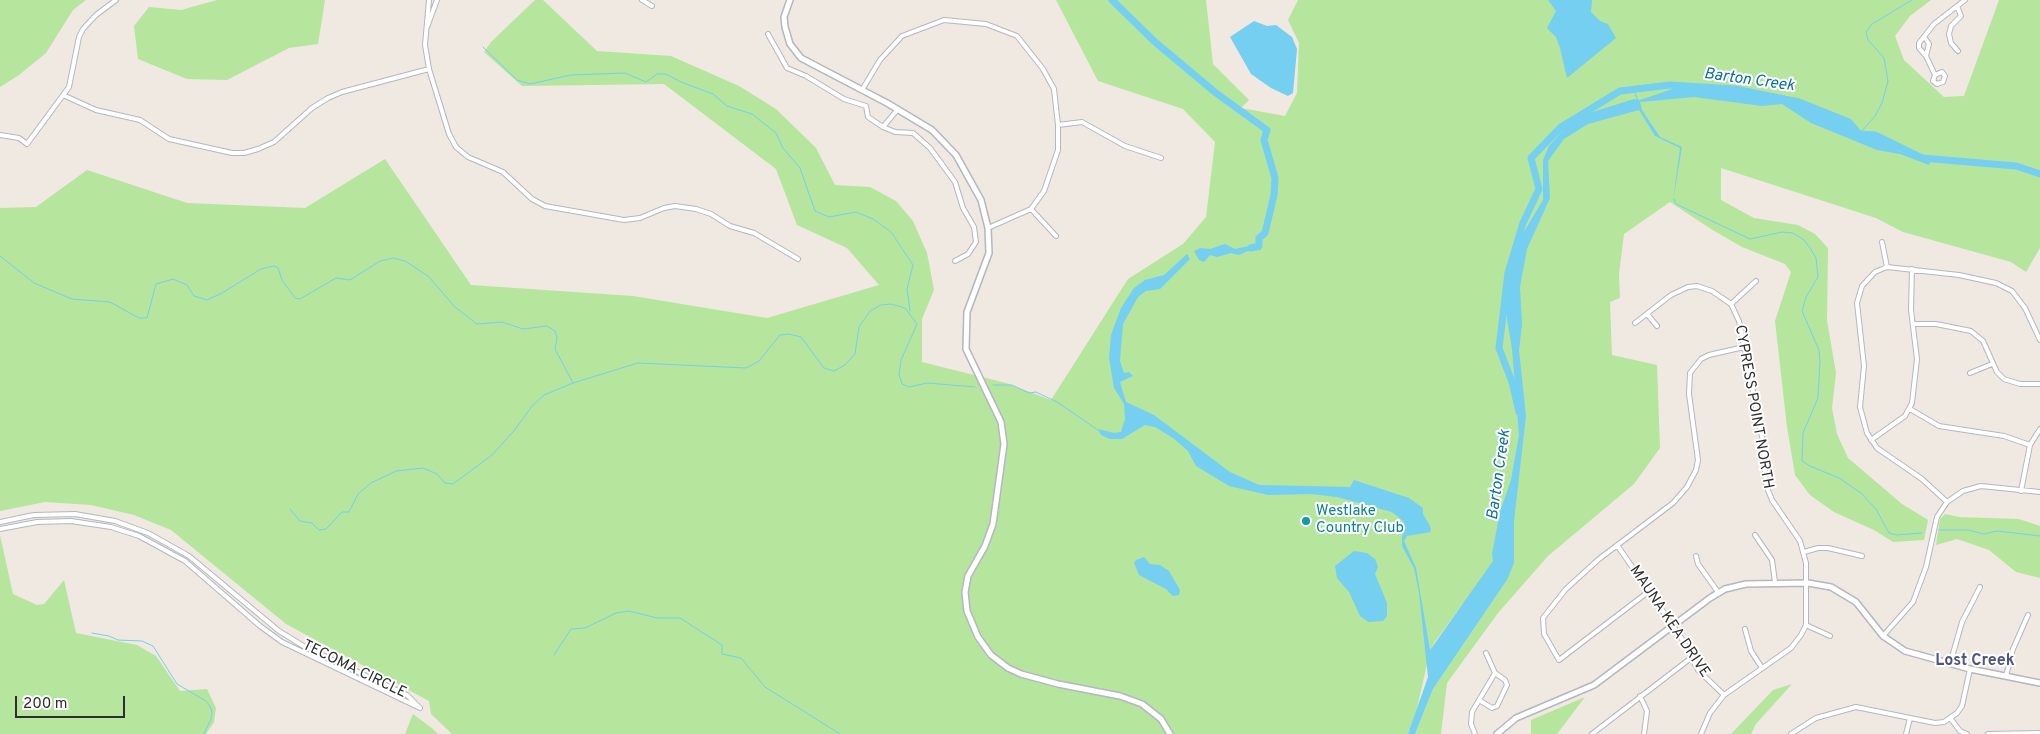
<!DOCTYPE html>
<html>
<head>
<meta charset="utf-8">
<style>
	body { margin:0 }
	#map { position:relative; width:2040px; height:734px; overflow:hidden; background:#efe9e1; font-family:Overpass,sans-serif }
	canvas { display:block }
	.scale { position:absolute; left:15px; top:696px; width:110px; height:22px; box-sizing:border-box; border:2px solid #2e2e2e; border-top:0; padding-left:6px; font-size:15px; line-height:18px; white-space:nowrap; color:#2e2e2e; -webkit-text-stroke:4px #fff; paint-order:stroke }
</style>
</head>
<body>
<div id="map">
<canvas width="2040" height="734"></canvas>
<div class="scale">200 m</div>
</div>
<script>
const context = document.querySelector('canvas').getContext('2d');
context.lineJoin = 'round';
function fillPath(path, color) {
  context.fillStyle = color;
  context.fill(path, 'evenodd');
}
function shape(rows) {
  const path = new Path2D();
  for (const r of rows) {
    path.moveTo(r[0], r[1]);
    for (let i = 2; i < r.length; i += 2) path.lineTo(r[i], r[i + 1]);
  }
  return path;
}
function strokePath(path, color, width, dash) {
  context.strokeStyle = color;
  context.lineWidth = width;
  context.lineCap = dash ? 'butt' : 'round';
  context.setLineDash(dash || []);
  context.stroke(path);
}
function label(font, color, halo, rows, align = 'center') {
  context.font = font + ' Overpass,sans-serif';
  context.lineWidth = 4;
  context.setLineDash([]);
  context.textBaseline = 'middle';
  context.strokeStyle = halo;
  context.fillStyle = color;
  for (const [text, x, y, turn = 0] of rows) {
    context.save();
    context.translate(x, y);
    context.rotate((+turn || 0) * Math.PI / 180);
    context.textAlign = isNaN(turn) ? turn : align;
    if (halo) context.strokeText(text, 0, 0);
    context.fillText(text, 0, 0);
    context.restore();
  }
}
const green = shape([
	[0,0,86,0,73,10,46,53,19,75,0,87],
	[217,0,325,0,318,44,289,48,227,80,187,79,138,59,134,26,149,7,181,10],
	[535,0,543,0,597,51,671,56,739,86,776,109,816,148,835,185,870,187,896,201,913,221,927,253,934,290,922,319,922,362,1006,383,1051,400,1128,279,1183,244,1206,217,1215,142,1183,109,1098,81,1056,0,1206,0,1213,64,1249,100,1241,108,1285,116,1297,93,1299,43,1288,20,1298,0,1931,0,1910,16,1895,36,1904,60,1944,97,1964,96,1999,0,2040,0,2040,248,2026,272,2011,262,1903,232,1876,218,1721,168,1721,200,1754,218,1798,225,1815,234,1828,248,1827,320,1836,373,1832,408,1837,434,1848,458,1902,504,1928,520,1924,540,1893,542,1874,530,1834,512,1810,495,1795,475,1787,427,1775,321,1791,272,1785,264,1742,247,1711,229,1670,202,1624,234,1619,274,1620,298,1610,302,1612,355,1657,365,1660,448,1634,484,1548,556,1498,613,1447,683,1441,734,1415,734,1433,689,1507,580,1464,602,1434,643,1430,651,1415,717,1408,734,452,734,431,714,429,701,286,624,171,530,134,515,91,505,45,502,0,511,0,208,36,207,87,170,187,203,305,208,385,159,471,285,633,296,767,318,879,285,847,248,797,225,776,169,664,84,522,86,484,52,491,42],
	[1945,514,1959,517,2019,519,2040,526,2040,578,2016,572,1989,550,1957,539,1936,545,1940,519],
	[0,535,13,594,37,605,44,604,64,580,76,633,137,645,156,656,180,691,207,689,216,708,214,722,206,734,0,734],
	[1792,684,1756,724,1751,734,1731,734,1773,690],
	[1585,697,1557,734,1531,734,1531,720],
	[413,714,433,729,438,734,405,734]
]);
const water = shape([
	[1548,0,1592,0,1591,12,1600,21,1608,24,1616,38,1567,78,1560,48,1556,37,1547,28,1556,11],
	[1254,21,1267,26,1276,25,1292,37,1297,49,1293,93,1288,96,1271,88,1251,74,1230,37],
	[1675,88,1745,92,1767,95,1796,103,1862,131,1901,152,1931,159,1929,165,1900,154,1877,150,1811,123,1782,104,1762,106,1694,97,1640,102,1642,110,1660,137,1682,147,1673,201,1680,148,1655,136,1639,110,1588,124,1564,139,1548,161,1550,198,1527,249,1520,287,1522,325,1519,350,1526,416,1514,521,1514,563,1507,580,1433,689,1415,734,1408,734,1428,677,1419,593,1414,568,1402,546,1402,537,1405,528,1403,521,1392,512,1337,497,1311,494,1268,495,1229,486,1196,466,1188,451,1173,438,1155,427,1145,425,1122,439,1110,439,1101,435,1098,429,1114,433,1121,432,1125,419,1124,404,1114,388,1109,358,1111,335,1121,308,1134,288,1145,280,1164,275,1187,254,1190,259,1160,289,1146,291,1138,297,1123,324,1120,361,1124,373,1129,372,1133,376,1120,382,1126,402,1154,415,1230,472,1259,485,1350,487,1354,480,1409,498,1423,508,1423,514,1430,526,1431,532,1407,536,1404,541,1416,568,1430,650,1493,561,1492,554,1500,512,1511,480,1519,435,1512,349,1506,313,1508,276,1519,240,1543,200,1543,160,1549,146,1564,129,1586,114,1634,99,1640,100],
	[1225,244,1235,249,1258,244,1261,250,1248,251,1239,255,1231,253,1217,257,1210,255,1204,262,1199,260,1194,251,1200,248,1210,249],
	[1354,551,1367,553,1375,559,1378,567,1375,574,1387,603,1387,616,1383,621,1368,622,1360,616,1349,592,1337,578,1335,566],
	[1144,557,1150,564,1160,565,1169,571,1180,590,1179,595,1173,596,1166,589,1139,575,1134,563,1136,560]
]);
const stream = shape([
	[483,47,517,80,530,84,571,75,625,73,646,82,657,74,666,74,681,82,713,94,727,106,752,114,776,133,783,148,800,168,815,211,829,217,856,212,873,219,891,232,913,265,907,289,910,311],
	[1634,90,1638,101],
	[1862,131,1875,116,1882,103,1888,81,1884,58,1868,40,1866,32,1872,24,1912,0],
	[1674,199,1676,204,1750,239,1782,232,1793,233,1804,240,1810,248,1816,258,1818,277,1806,297,1802,311,1819,350,1820,361,1818,398,1803,433,1802,461,1810,466,1839,478,1861,493,1876,509,1889,533,1897,535,1922,533],
	[0,256,34,283,72,299,110,302,139,318,147,318,156,284,173,279,187,285,194,296,207,300,222,293,261,269,274,266,278,268,282,280,295,298,300,299,336,278,350,280,380,261,393,258,405,261,428,276,455,307,477,324,502,322,523,329,547,326,555,331,557,338,555,349,573,383,638,363,746,368,759,361,780,335,789,334,801,337,824,368,834,371,845,365,855,354,859,327,870,311,881,305,891,304,905,308,917,324,901,360,899,374,902,384,909,387,927,383,975,387],
	[993,385,1012,385,1029,393,1036,392,1057,402,1098,430],
	[290,509,300,521,312,523,319,530,326,529,342,512,349,512,358,494,371,483,396,471,423,468,437,474,445,483,453,484,492,455,513,432,533,405,544,395,573,383],
	[1939,530,1968,530,1984,534,1997,531,2040,536],
	[92,633,109,636,118,640,142,641,153,646,177,684,206,701,210,706,212,712,211,719,204,734],
	[554,655,571,629,585,628,616,613,629,611,657,618,680,618,722,645,722,654,741,658,765,687,840,734]
]);
const river = shape([
	[1112,0,1155,42,1216,93,1267,130,1264,140,1275,178,1274,195,1265,233,1259,238,1259,246,1251,248],
	[1519,412,1512,382,1499,348,1508,273,1523,223,1539,189,1531,158,1561,127,1620,91,1670,85,1735,89,1799,102,1849,122,1859,134,1875,135,1922,158,2016,166,2040,174]
]);
const street = shape([
	[429,0,425,45,429,69,449,134,456,147,468,157,503,172,532,199,545,206,624,220,640,218,664,208,675,206,696,209,711,214,730,226,754,233,798,259],
	[642,0,652,6],
	[1957,6,1961,16,1951,26,1949,34,1951,43,1958,51],
	[427,27,437,0],
	[768,34,787,68,806,76,844,99,866,106,868,117,883,127],
	[1925,38,1929,44,1926,56],
	[1935,75,1942,72,1945,76,1943,82,1937,84,1933,81,1935,75,1926,56,1919,48,1919,43,1934,24,1965,0],
	[862,90,880,60,902,36,944,20,986,24,1017,36,1043,69,1054,89,1058,125,1058,150,1044,191,1031,209,988,228],
	[63,95,96,110,140,120,169,139,232,153,244,153,258,149,274,142,312,108,328,98,342,92,429,69],
	[898,109,883,127,895,132,913,133,930,148,955,182,963,208,974,227,976,242,968,254,955,261],
	[1058,125,1082,122,1125,146,1161,158],
	[0,135,19,138,27,144,69,87,79,37,83,29,96,15,116,0],
	[1031,209,1056,236],
	[1882,242,1887,267],
	[1731,304,1756,281],
	[1647,314,1657,326],
	[1635,323,1671,295,1688,287,1697,286,1712,291,1731,304,1739,321,1763,442,1766,485,1772,500,1800,541,1806,563,1806,625,1801,635,1791,648,1724,695,1710,713,1701,734],
	[1913,324,1936,324,1971,331,1983,341,1997,372,2004,379,2020,384,2040,384],
	[1970,373,1992,364],
	[1910,409,1939,426,2004,436,2030,445],
	[1871,440,1905,416,1912,403,1917,359,1911,310,1912,269],
	[2021,491,2030,445,2040,429],
	[1947,502,1922,479,1877,448,1867,433,1860,407,1864,366,1857,303,1862,286,1875,272,1887,267,1959,275,1996,283,2012,291,2025,308,2040,340],
	[0,522,34,515,75,514,115,521,148,533,189,556,279,631,305,647,407,695,420,708],
	[0,529,37,522,71,521,111,527,139,536,185,561,260,626,282,642,420,708],
	[1755,535,1772,560,1775,582],
	[1617,545,1682,639,1698,670,1724,695],
	[1804,552,1818,548,1828,548,1862,556],
	[1696,556,1698,564,1718,592],
	[1648,592,1559,660,1544,634,1543,618,1566,589,1599,559,1673,503,1687,487,1696,470,1698,460,1689,394,1690,373,1701,359,1709,355,1744,347],
	[1806,625,1830,636],
	[1745,629,1751,651,1762,668],
	[1883,636,1913,602,1926,567,1937,517,1947,502,1963,491,1981,486,2040,492],
	[1486,653,1495,673],
	[1950,664,1962,622,1980,587],
	[2006,676,2013,649,2028,615],
	[1640,696,1647,711,1644,734],
	[1479,700,1492,708,1497,706,1507,685,1505,680,1495,673],
	[1951,719,1960,731,1967,734],
	[1475,734,1471,724,1472,712,1495,673],
	[1592,734,1691,658],
	[1791,734,1816,718,1856,707,1935,723,1944,722,1957,713,1962,706,1970,669],
	[1906,734,1910,718],
	[1988,734,2040,733]
]);
const secondary = shape([
	[790,0,784,17,785,27,790,44,801,58,887,103,932,130,956,155,981,200,988,228,989,253,967,312,966,349,1001,422,1004,444,993,524,985,546,968,576,965,592,967,611,978,637,991,655,1008,668,1021,674,1058,684,1120,696,1142,704,1161,719,1170,734],
	[1497,734,1516,718,1594,685,1710,598,1725,589,1746,584,1808,583,1831,587,1856,602,1883,636,1905,651,1970,669,2040,683]
]);
const markers = [
	[1306,521,5,"#0f9aa8"]
];
const streetNames = [
	["CYPRESS POINT NORTH",1753,407,80],
	["MAUNA KEA DRIVE",1669,622,56],
	["TECOMA CIRCLE",354,670,26]
];
const cultureNames = [
	["Westlake",1316,512],
	["Country Club",1316,529]
];
const waterNames = [
	["Barton Creek",1749,81,8],
	["Barton Creek",1500,475,-82]
];
const neighbourhoodNames = [
	["Lost Creek",1975,662]
];
fillPath(green, '#b6e59e');
fillPath(water, '#75cff0');
strokePath(stream, '#75cff0', 1);
strokePath(river, '#75cff0', 7);
strokePath(street, '#b4b7c1', 6);
strokePath(secondary, '#b4b7c1', 8);
strokePath(street, '#fff', 4);
strokePath(secondary, '#fff', 5);
for (const [x, y, r, color] of markers) {
  const dot = new Path2D();
  dot.arc(x, y, r, 0, 2 * Math.PI);
  context.fillStyle = color;
  context.fill(dot);
  strokePath(dot, '#fff', 2);
}
label('15px', '#2e2e2e', '#fff', streetNames);
label('15px', '#0d838f', '#fff', cultureNames, 'left');
label('italic 16px', '#0d6fa3', '#fff', waterNames);
label('bold 16px', '#4d5680', '#fff', neighbourhoodNames);
</script>
</body>
</html>
